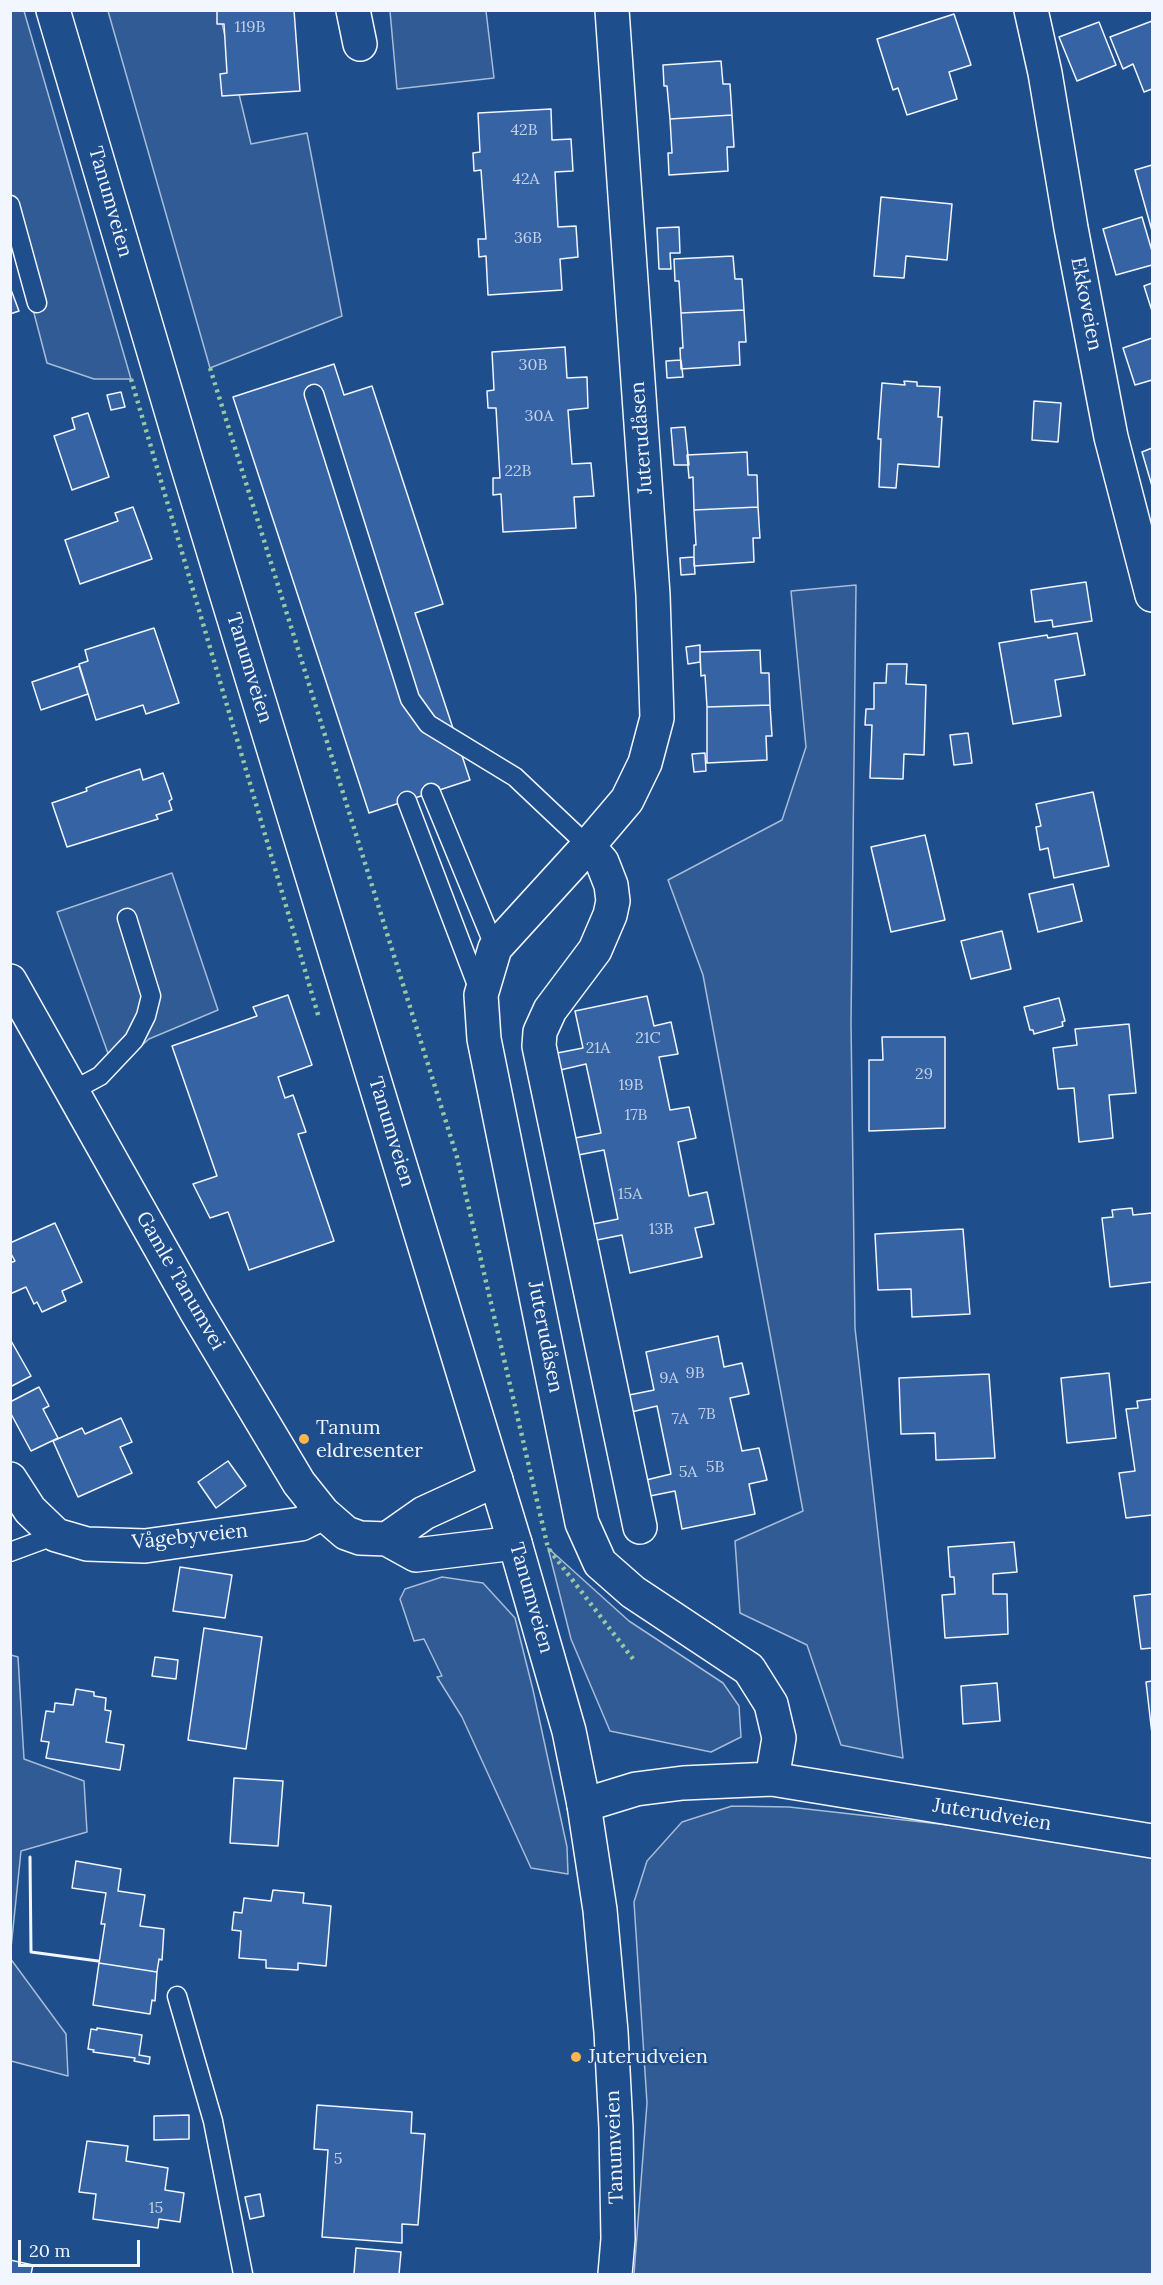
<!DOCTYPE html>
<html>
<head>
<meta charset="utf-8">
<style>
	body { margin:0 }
	#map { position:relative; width:1163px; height:2285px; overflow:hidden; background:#1f4e8c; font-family:Lora,serif }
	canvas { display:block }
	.frame { position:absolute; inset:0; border:12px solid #f2f6ff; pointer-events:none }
	.scale { position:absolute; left:18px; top:2240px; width:122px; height:27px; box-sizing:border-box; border:3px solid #f2f6ff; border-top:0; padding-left:8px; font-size:18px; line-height:21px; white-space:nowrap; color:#f2f6ff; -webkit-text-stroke:4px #1f4e8c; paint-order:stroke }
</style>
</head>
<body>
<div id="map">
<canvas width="1163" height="2285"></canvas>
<div class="frame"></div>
<div class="scale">20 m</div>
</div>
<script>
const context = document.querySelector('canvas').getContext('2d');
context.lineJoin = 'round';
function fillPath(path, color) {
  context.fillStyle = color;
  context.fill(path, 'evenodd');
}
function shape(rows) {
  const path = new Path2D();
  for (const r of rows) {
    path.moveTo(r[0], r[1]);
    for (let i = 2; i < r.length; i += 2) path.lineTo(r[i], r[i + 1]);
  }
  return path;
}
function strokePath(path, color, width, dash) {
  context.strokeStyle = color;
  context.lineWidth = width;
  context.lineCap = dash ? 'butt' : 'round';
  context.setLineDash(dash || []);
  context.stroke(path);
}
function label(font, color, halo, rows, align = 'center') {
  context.font = font + ' Lora,serif';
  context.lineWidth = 4.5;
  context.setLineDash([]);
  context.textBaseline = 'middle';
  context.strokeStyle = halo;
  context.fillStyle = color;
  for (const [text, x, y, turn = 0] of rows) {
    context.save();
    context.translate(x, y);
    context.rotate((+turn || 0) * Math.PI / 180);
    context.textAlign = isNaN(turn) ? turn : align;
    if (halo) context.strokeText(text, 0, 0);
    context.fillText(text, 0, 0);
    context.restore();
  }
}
const built = shape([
	[10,11,24,11,131,379,94,379,47,363,11,225,10,11],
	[108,11,219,11,251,144,307,133,342,316,210,368,108,11],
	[390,11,486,11,494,78,397,89,390,11],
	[856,585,851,1023,855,1328,903,1758,841,1745,807,1645,740,1613,735,1541,803,1511,703,975,668,880,782,820,806,747,791,591,856,585],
	[172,873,218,1010,149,1039,114,1070,57,912,172,873],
	[548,1548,629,1621,723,1683,739,1706,741,1737,711,1752,610,1731,571,1639,548,1548],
	[442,1577,483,1583,515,1618,533,1690,567,1847,568,1874,531,1868,462,1717,437,1677,442,1676,424,1639,414,1641,400,1599,405,1589,442,1577],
	[11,1655,18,1657,24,1759,84,1781,87,1832,21,1851,11,1948,11,1655],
	[732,1806,789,1807,1152,1848,1152,2274,634,2274,647,2103,634,1902,647,1861,682,1822,732,1806],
	[10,1958,66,2034,68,2076,11,2061,10,1958]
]);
const building = shape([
	[217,10,294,10,300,91,222,96,220,74,227,73,224,24,217,24,217,10],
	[954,14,971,65,949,72,957,99,907,115,898,88,893,90,877,39,954,14],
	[1152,21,1152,89,1144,92,1133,64,1123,69,1110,37,1152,21],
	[1099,22,1116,65,1077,81,1059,37,1099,22],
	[721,61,723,84,730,84,732,115,670,119,667,86,664,86,663,65,721,61],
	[551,109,552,140,571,139,573,171,555,172,558,227,576,226,578,257,560,259,562,290,488,295,486,256,479,257,478,239,486,239,481,170,474,171,473,153,480,152,478,113,551,109],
	[732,115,734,147,727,147,728,171,669,175,668,153,672,153,670,119,732,115],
	[1152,165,1152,231,1135,170,1152,165],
	[881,197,952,204,947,260,906,256,904,278,874,276,881,197],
	[1142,217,1152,251,1152,265,1116,275,1103,229,1142,217],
	[679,227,680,253,670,253,671,269,659,269,657,228,679,227],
	[733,256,735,279,742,279,744,310,681,313,679,281,675,281,674,259,733,256],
	[1152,283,1152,311,1144,286,1152,283],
	[10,287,19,311,10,314,10,287],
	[744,310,746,342,739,342,740,365,681,369,680,348,683,348,681,313,744,310],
	[1152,338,1152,380,1135,385,1123,348,1152,338],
	[565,347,567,378,587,377,588,408,568,410,572,464,591,463,594,496,574,497,576,528,503,532,501,494,493,495,493,478,500,478,496,408,488,408,487,391,494,390,492,352,565,347],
	[681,360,683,377,667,378,666,361,681,360],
	[334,364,344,395,372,386,443,604,415,613,470,780,369,813,233,397,334,364],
	[904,381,917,382,917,386,940,387,938,417,942,417,939,467,898,464,896,488,879,487,881,439,878,439,882,383,905,385,904,381],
	[121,392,125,407,111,410,107,395,121,392],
	[1034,401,1061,403,1058,442,1032,440,1034,401],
	[88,413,109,477,72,490,54,436,75,429,72,418,88,413],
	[685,427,689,465,674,465,671,428,685,427],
	[1152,448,1152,486,1142,452,1152,448],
	[747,452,748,475,757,475,758,507,694,510,693,477,689,478,687,455,747,452],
	[133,507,152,559,80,584,65,540,118,521,115,513,133,507],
	[758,507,760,538,753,538,754,562,694,566,694,545,696,545,694,510,758,507],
	[694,557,695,574,681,575,680,558,694,557],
	[1086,582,1092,621,1053,627,1052,620,1035,622,1031,590,1086,582],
	[154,628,179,703,146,714,143,705,96,720,79,664,88,661,85,650,154,628],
	[1077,633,1085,675,1055,680,1061,716,1013,724,999,643,1047,635,1048,638,1077,633],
	[700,645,700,662,688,664,686,647,700,645],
	[760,650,761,673,769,673,770,705,707,707,705,675,701,676,700,652,760,650],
	[887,664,907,664,906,684,926,685,924,755,904,754,903,779,870,778,872,725,865,725,866,709,874,709,874,683,886,683,887,664],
	[79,666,88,694,41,710,32,682,79,666],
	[770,705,772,736,766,736,767,760,707,763,707,707,770,705],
	[968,733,972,763,954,765,950,735,968,733],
	[705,753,706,771,694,772,692,754,705,753],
	[140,769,143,780,163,773,172,799,169,801,172,810,156,815,158,819,67,847,52,803,87,791,86,788,96,784,140,769],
	[1093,792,1109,866,1054,878,1048,848,1040,850,1036,827,1041,826,1036,804,1093,792],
	[925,835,945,920,891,932,871,847,925,835],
	[1073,884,1082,921,1038,932,1029,894,1073,884],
	[1002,931,1011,969,971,979,961,941,1002,931],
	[288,995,312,1065,278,1077,285,1098,293,1095,306,1132,298,1134,334,1241,249,1270,228,1212,210,1218,193,1184,217,1176,172,1046,257,1016,253,1007,288,995],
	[647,996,654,1026,671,1022,678,1054,659,1057,670,1110,689,1107,696,1138,678,1142,689,1196,707,1192,714,1224,695,1228,702,1257,630,1273,622,1235,592,1241,588,1225,618,1219,604,1150,573,1156,570,1139,601,1133,586,1064,556,1071,552,1054,583,1048,575,1011,647,996],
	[1059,998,1065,1021,1062,1022,1063,1026,1034,1034,1033,1030,1030,1030,1024,1007,1059,998],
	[1129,1024,1136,1093,1109,1095,1113,1138,1079,1142,1074,1088,1058,1089,1053,1048,1077,1045,1075,1029,1129,1024],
	[882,1037,945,1037,945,1128,869,1131,869,1060,883,1060,882,1037],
	[1132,1208,1133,1215,1152,1213,1152,1282,1110,1287,1102,1218,1113,1217,1112,1210,1132,1208],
	[55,1223,82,1282,62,1291,66,1301,42,1312,37,1302,34,1304,26,1287,10,1294,10,1263,15,1261,10,1252,10,1243,55,1223],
	[963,1229,970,1314,912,1317,911,1289,878,1290,875,1234,963,1229],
	[718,1336,724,1367,742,1363,749,1394,730,1398,742,1451,759,1448,767,1480,749,1484,755,1514,682,1529,675,1491,645,1497,642,1481,671,1474,657,1406,627,1413,624,1396,654,1390,646,1352,718,1336],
	[10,1339,31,1376,10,1387,10,1339],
	[1109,1373,1116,1438,1067,1443,1061,1378,1109,1373],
	[989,1374,995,1458,936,1460,935,1433,901,1434,899,1378,989,1374],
	[39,1387,49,1406,43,1409,58,1438,31,1451,10,1412,10,1402,39,1387],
	[1152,1399,1152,1515,1126,1518,1119,1473,1135,1471,1126,1409,1138,1408,1137,1401,1152,1399],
	[121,1418,132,1442,120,1447,132,1473,78,1497,53,1441,82,1428,85,1434,121,1418],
	[228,1461,246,1486,216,1508,198,1482,228,1461],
	[1014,1542,1017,1572,993,1574,993,1594,1007,1594,1008,1634,945,1638,942,1595,955,1594,954,1577,950,1577,948,1547,1014,1542],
	[180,1567,232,1575,225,1618,173,1611,180,1567],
	[1152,1594,1152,1648,1141,1649,1134,1596,1152,1594],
	[204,1628,262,1637,246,1749,188,1740,204,1628],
	[155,1657,178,1660,176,1679,152,1676,155,1657],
	[1152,1681,1152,1734,1146,1682,1152,1681],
	[997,1683,1000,1721,963,1724,961,1686,997,1683],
	[76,1689,94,1692,94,1696,106,1698,105,1710,111,1711,106,1742,124,1745,120,1770,46,1758,49,1742,41,1741,46,1711,54,1712,55,1703,73,1705,76,1689],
	[234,1778,283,1781,278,1846,230,1843,234,1778],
	[76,1861,121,1869,118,1891,145,1895,140,1926,164,1929,162,1960,159,1959,157,1972,99,1963,105,1924,101,1924,106,1893,72,1888,76,1861],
	[273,1890,304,1893,303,1903,331,1906,326,1966,298,1963,298,1970,266,1968,266,1960,239,1958,241,1931,232,1930,234,1912,242,1913,244,1898,271,1901,273,1890],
	[99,1963,157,1972,155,2001,152,2000,150,2014,93,2005,99,1963],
	[97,2028,142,2035,139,2055,150,2057,149,2064,134,2061,135,2058,93,2052,94,2050,88,2049,91,2029,97,2030,97,2028],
	[317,2105,412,2112,411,2133,425,2134,418,2225,402,2224,402,2243,322,2237,328,2150,314,2149,317,2105],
	[189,2115,189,2139,154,2140,154,2116,189,2115],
	[87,2141,128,2146,126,2161,168,2168,165,2190,184,2193,180,2222,159,2219,158,2228,93,2219,96,2194,79,2192,87,2141],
	[260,2194,264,2216,250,2219,245,2197,260,2194],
	[356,2248,401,2252,399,2274,354,2274,356,2248],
	[10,2260,33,2265,31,2274,10,2274,10,2260]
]);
const lane = shape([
	[10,205,37,303],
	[314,394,410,699,428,724,515,777,588,846],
	[431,793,495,948],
	[407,801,480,993],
	[74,1090,100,1076,134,1040,146,1016,151,996,127,918],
	[10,1552,56,1535],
	[177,1996,213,2121,243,2274]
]);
const street = shape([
	[353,10,360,44],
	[612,10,653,595,657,718,645,763,627,800,588,846,495,948,481,995,484,1039,582,1523,600,1563,633,1592,749,1669,771,1704,779,1738,772,1779],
	[1031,10,1045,73,1071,228,1111,437,1152,595],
	[588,846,602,862,611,885,613,901,610,915,595,950,550,1010,540,1032,539,1046,640,1527],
	[10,981,196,1311,299,1483,323,1513,346,1533,360,1538,387,1539,416,1555,515,1543],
	[10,1479,30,1510,56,1535,87,1544,145,1546,301,1524,323,1513],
	[387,1539,424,1513,496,1480],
	[584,1805,636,1789,683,1783,772,1779,1152,1841]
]);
const secondary = shape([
	[53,10,186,461,515,1543,569,1731,584,1805,600,1910,611,2032,616,2128,618,2239,615,2274]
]);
const hedge = shape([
	[210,368,457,1157,548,1548,633,1659],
	[131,379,319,1018]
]);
const wall = shape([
	[30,1857,31,1952,98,1961]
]);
const markers = [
	[304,1439,6,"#ffb74d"],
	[576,2057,6,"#ffb74d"]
];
const numberNames = [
	["119B",250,27],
	["42B",524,130],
	["42A",526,179],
	["36B",528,238],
	["30B",533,365],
	["30A",539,416],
	["22B",518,471],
	["21C",648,1038],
	["21A",598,1048],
	["29",924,1074],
	["19B",631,1085],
	["17B",636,1115],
	["15A",630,1194],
	["13B",661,1229],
	["9B",695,1373],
	["9A",669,1378],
	["7B",707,1414],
	["7A",680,1419],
	["5B",715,1467],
	["5A",688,1472],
	["5",338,2159],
	["15",156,2208]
];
const streetNames = [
	["Tanumveien",110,202,74],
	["Ekkoveien",1086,304,79],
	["Juterudåsen",642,438,-94],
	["Tanumveien",249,668,73],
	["Tanumveien",391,1132,73],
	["Gamle Tanumvei",180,1281,60],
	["Juterudåsen",545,1337,79],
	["Vågebyveien",190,1537,-6],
	["Tanumveien",531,1598,74],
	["Juterudveien",992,1815,9],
	["Tanumveien",615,2147,-92]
];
const poiNames = [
	["Tanum",316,1428],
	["eldresenter",316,1451],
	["Juterudveien",588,2057]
];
fillPath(built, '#305b95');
strokePath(built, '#a8bbd7', 1.5);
fillPath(building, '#3563a3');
strokePath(building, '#f2f6ff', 1.5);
strokePath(lane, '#f2f6ff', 21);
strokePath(street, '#f2f6ff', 36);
strokePath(secondary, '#f2f6ff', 36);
strokePath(lane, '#1f4e8c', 18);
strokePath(street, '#1f4e8c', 33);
strokePath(secondary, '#1f4e8c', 33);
strokePath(hedge, '#97c8a6', 4.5, [3, 4.5]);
strokePath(wall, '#f2f6ff', 3);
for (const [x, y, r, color] of markers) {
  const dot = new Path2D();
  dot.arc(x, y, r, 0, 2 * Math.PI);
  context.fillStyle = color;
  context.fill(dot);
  strokePath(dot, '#1f4e8c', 2);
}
label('16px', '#c3d1e8', null, numberNames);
label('20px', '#f2f6ff', '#1f4e8c', streetNames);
label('20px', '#f2f6ff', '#1f4e8c', poiNames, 'left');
</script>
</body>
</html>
